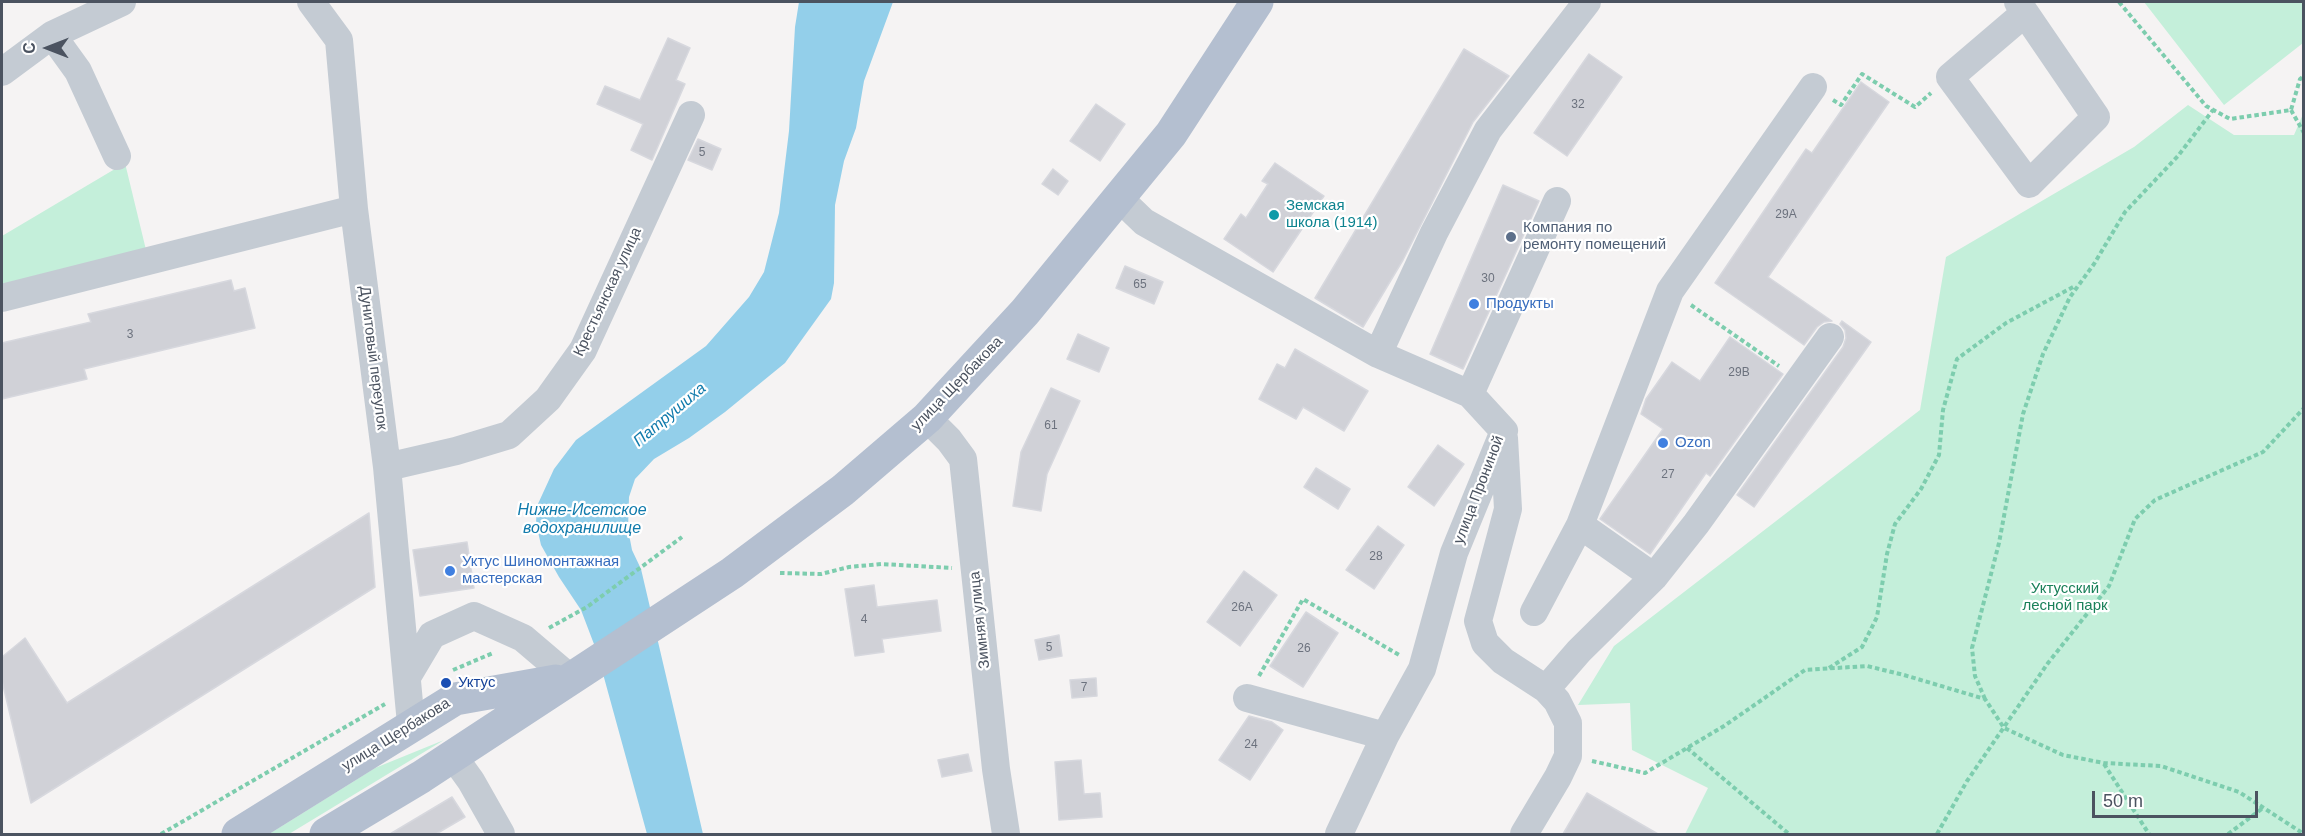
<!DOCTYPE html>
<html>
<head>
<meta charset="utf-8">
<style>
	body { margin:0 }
	#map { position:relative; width:2305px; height:836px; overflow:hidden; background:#f5f3f3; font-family:Helvetica,sans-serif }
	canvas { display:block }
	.frame { position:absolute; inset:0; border:3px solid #4b5360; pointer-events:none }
	.north { position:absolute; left:18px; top:18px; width:60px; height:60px; -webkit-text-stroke:4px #fff; paint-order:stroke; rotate:270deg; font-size:16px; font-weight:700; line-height:24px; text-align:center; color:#4b5360 }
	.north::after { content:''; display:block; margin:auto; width:21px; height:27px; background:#4b5360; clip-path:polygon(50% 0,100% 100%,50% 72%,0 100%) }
	.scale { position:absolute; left:2092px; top:791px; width:166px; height:27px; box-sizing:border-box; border:3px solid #4b5360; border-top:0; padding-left:8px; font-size:18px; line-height:21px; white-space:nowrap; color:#4b5360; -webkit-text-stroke:4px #fff; paint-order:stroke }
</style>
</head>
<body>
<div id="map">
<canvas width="2305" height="836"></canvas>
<div class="frame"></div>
<div class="north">С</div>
<div class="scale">50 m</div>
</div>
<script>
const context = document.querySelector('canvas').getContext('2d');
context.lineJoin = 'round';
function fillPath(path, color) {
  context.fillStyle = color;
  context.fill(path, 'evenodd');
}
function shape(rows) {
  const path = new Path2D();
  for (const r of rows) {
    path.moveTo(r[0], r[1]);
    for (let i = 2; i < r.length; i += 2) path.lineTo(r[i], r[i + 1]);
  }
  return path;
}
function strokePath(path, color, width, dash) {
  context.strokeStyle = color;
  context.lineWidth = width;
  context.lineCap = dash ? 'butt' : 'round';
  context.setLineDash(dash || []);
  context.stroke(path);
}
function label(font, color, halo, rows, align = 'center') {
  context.font = font + ' Helvetica,sans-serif';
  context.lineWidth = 4.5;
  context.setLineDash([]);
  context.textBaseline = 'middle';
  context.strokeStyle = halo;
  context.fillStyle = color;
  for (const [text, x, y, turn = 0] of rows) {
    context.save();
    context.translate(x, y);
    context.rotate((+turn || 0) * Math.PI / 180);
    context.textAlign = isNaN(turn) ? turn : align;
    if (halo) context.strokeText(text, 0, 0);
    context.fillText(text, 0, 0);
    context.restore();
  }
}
const green = shape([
	[2144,2,2303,2,2303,43,2224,105],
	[2188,105,2234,135,2294,135,2303,114,2303,834,1685,834,1708,788,1632,750,1630,703,1578,705,1614,646,1920,410,1946,257,2134,147],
	[125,163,147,254,2,291,2,236],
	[444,740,289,834,269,834,375,768]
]);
const water = shape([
	[799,2,893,2,864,81,856,128,844,161,835,205,834,283,831,299,785,363,725,412,689,438,654,459,635,479,629,497,628,529,632,550,641,569,703,834,647,834,597,652,581,610,559,577,541,545,536,523,537,506,554,469,576,440,706,346,749,297,764,272,779,213,789,131,795,27]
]);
const building = shape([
	[668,38,690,48,676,80,685,84,652,160,631,150,643,124,597,104,605,86,640,100,668,38],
	[1464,49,1509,76,1473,122,1403,260,1363,327,1315,298,1464,49],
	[1589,54,1622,77,1567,156,1534,133,1589,54],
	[1861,82,1889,102,1768,277,1832,321,1824,322,1817,327,1804,345,1715,283,1806,149,1812,153,1861,82],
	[1096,104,1125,124,1100,161,1070,141,1096,104],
	[698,139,721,149,712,170,688,160,698,139],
	[1275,163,1324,196,1273,272,1224,239,1241,214,1246,218,1268,184,1262,181,1275,163],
	[1053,169,1068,181,1058,195,1042,184,1053,169],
	[1503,185,1539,201,1463,369,1430,354,1503,185],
	[1125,266,1163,282,1154,304,1116,288,1125,266],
	[231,280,234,291,245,288,255,328,84,369,87,379,2,399,2,343,91,322,88,314,231,280],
	[1842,321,1871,342,1754,507,1737,495,1843,347,1846,338,1845,330,1840,324,1842,321],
	[1078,334,1109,348,1099,372,1067,359,1078,334],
	[1730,337,1783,374,1710,476,1706,473,1650,554,1600,519,1663,429,1641,414,1646,399,1672,362,1700,381,1730,337],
	[1295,349,1368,391,1344,431,1303,407,1296,419,1259,399,1277,364,1285,368,1295,349],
	[1051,388,1080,401,1047,474,1041,511,1013,506,1021,452,1051,388],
	[1438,445,1464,464,1434,506,1408,487,1438,445],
	[1316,468,1350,489,1338,509,1304,487,1316,468],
	[369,513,375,587,31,803,2,681,2,657,25,638,67,703,369,513],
	[1378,526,1404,545,1374,589,1346,570,1378,526],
	[467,542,474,588,420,596,413,550,467,542],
	[1244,571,1277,595,1240,646,1207,622,1244,571],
	[874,585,877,607,937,600,941,631,882,639,884,652,855,656,845,589,874,585],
	[1306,612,1338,633,1303,687,1270,666,1306,612],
	[1059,635,1062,656,1039,660,1035,640,1059,635],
	[1096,678,1097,696,1072,698,1070,680,1096,678],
	[1249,716,1272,722,1283,730,1250,780,1219,760,1249,716],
	[968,754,972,771,942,777,938,760,968,754],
	[1081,760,1084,794,1100,793,1102,817,1059,820,1055,762,1081,760],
	[1587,793,1625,815,1658,834,1563,834,1587,793],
	[452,797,465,817,436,834,390,834,452,797]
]);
const path = shape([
	[2119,2,2206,106,2230,119,2291,110,2300,79,2304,76],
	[1833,100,1841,105,1862,74,1915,107,1931,93],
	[2291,110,2304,133],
	[1691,305,1779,366],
	[780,573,821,574,849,567,881,564,952,568],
	[549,628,587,607,682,537],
	[1829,668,1862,647,1877,617,1887,554,1895,524,1921,489,1939,455,1943,410,1957,359,2006,323,2075,286],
	[453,670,493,653],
	[1259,676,1303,599,1401,656],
	[1985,699,1975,676,1972,648,1999,543,2023,414,2043,354,2070,297,2094,264,2125,212,2178,156,2213,110],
	[1687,748,1789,834],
	[1592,761,1645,773,1724,726,1805,670,1867,666,1904,675,1985,699,2004,728,2063,755,2104,763,2161,766,2239,792,2304,834],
	[2104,764,2149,834],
	[161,834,385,704],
	[1937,834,1967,781,2048,663,2109,586,2135,519,2155,500,2263,452,2304,408],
	[2228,834,2263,808]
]);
const minor = shape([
	[311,2,339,40,354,209,387,467,411,724],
	[2018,2,2025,13,1950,77,2029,184,2096,117,2025,13],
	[52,35,78,71,117,156],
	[2,72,52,35,122,2],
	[1119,198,1144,222,1378,354,1470,394,1504,431,1454,553,1422,669,1385,736,1339,834],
	[2,298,354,209],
	[1378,354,1434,233,1488,130,1587,2],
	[1470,394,1557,201],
	[927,418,949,440,963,459,996,769,1006,834],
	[1504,438,1508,509,1478,621,1485,643,1503,661,1546,689,1557,701,1568,723,1568,756,1558,777,1524,834],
	[387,467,456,451,509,435,548,399,583,350,691,115],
	[1580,525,1654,577],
	[1534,612,1580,525,1670,291,1813,87],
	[407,677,432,635,474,616,523,638,570,678],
	[1546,689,1579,651,1654,577,1696,524,1830,337],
	[1247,698,1385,736],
	[453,756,471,781,501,834]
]);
const major = shape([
	[238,834,455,699,556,681],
	[326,834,421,777,732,573,843,490,927,418,1025,312,1171,134,1257,2]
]);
const markers = [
	[1274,215,6,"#0f9aa8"],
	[1511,237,6,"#5c6f8a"],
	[1474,304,6,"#3f7fe0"],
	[1663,443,6,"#3f7fe0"],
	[450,571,6,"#3f7fe0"],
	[446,683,6,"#1a4fb4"]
];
const numberNames = [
	["32",1578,105],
	["5",702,153],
	["29А",1786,215],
	["30",1488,279],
	["65",1140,285],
	["3",130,335],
	["29В",1739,373],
	["61",1051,426],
	["27",1668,475],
	["28",1376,557],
	["26А",1242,608],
	["4",864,620],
	["5",1049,648],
	["26",1304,649],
	["7",1084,688],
	["24",1251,745]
];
const cultureNames = [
	["Земская",1286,206],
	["школа (1914)",1286,223]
];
const serviceNames = [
	["Компания по",1523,228],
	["ремонту помещений",1523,245]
];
const streetNames = [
	["Крестьянская улица",608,292,-65],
	["Дунитовый переулок",373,358,83],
	["улица Щербакова",957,384,-46],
	["улица Прониной",1479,490,-69],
	["Зимняя улица",980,620,-96],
	["улица Щербакова",396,735,-32]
];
const shopNames = [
	["Продукты",1486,304],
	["Ozon",1675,443],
	["Уктус Шиномонтажная",462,562],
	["мастерская",462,579]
];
const parkNames = [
	["Уктусский",2065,589],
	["лесной парк",2065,606]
];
const transitNames = [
	["Уктус",458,683]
];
const waterNames = [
	["Патрушиха",670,415,-40],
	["Нижне-Исетское",582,511],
	["водохранилище",582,529]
];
fillPath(green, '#c4efda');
fillPath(water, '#93cfea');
fillPath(building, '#d0d1d7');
strokePath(building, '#d7d8de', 1.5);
strokePath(path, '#7dcdae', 4, [4.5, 3]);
strokePath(minor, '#c4cbd3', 28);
strokePath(major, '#b4bfd0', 33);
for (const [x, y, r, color] of markers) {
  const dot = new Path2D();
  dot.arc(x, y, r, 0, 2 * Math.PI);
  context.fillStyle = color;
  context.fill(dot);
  strokePath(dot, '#fff', 2);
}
label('12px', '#6c727e', null, numberNames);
label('15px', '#0d838f', '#fff', cultureNames, 'left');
label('15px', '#4e5e75', '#fff', serviceNames, 'left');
label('15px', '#4b5360', '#fff', streetNames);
label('15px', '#366cbe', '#fff', shopNames, 'left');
label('15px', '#1b815a', '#fff', parkNames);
label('15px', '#164399', '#fff', transitNames, 'left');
label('italic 16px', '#117bac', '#fff', waterNames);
</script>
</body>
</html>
